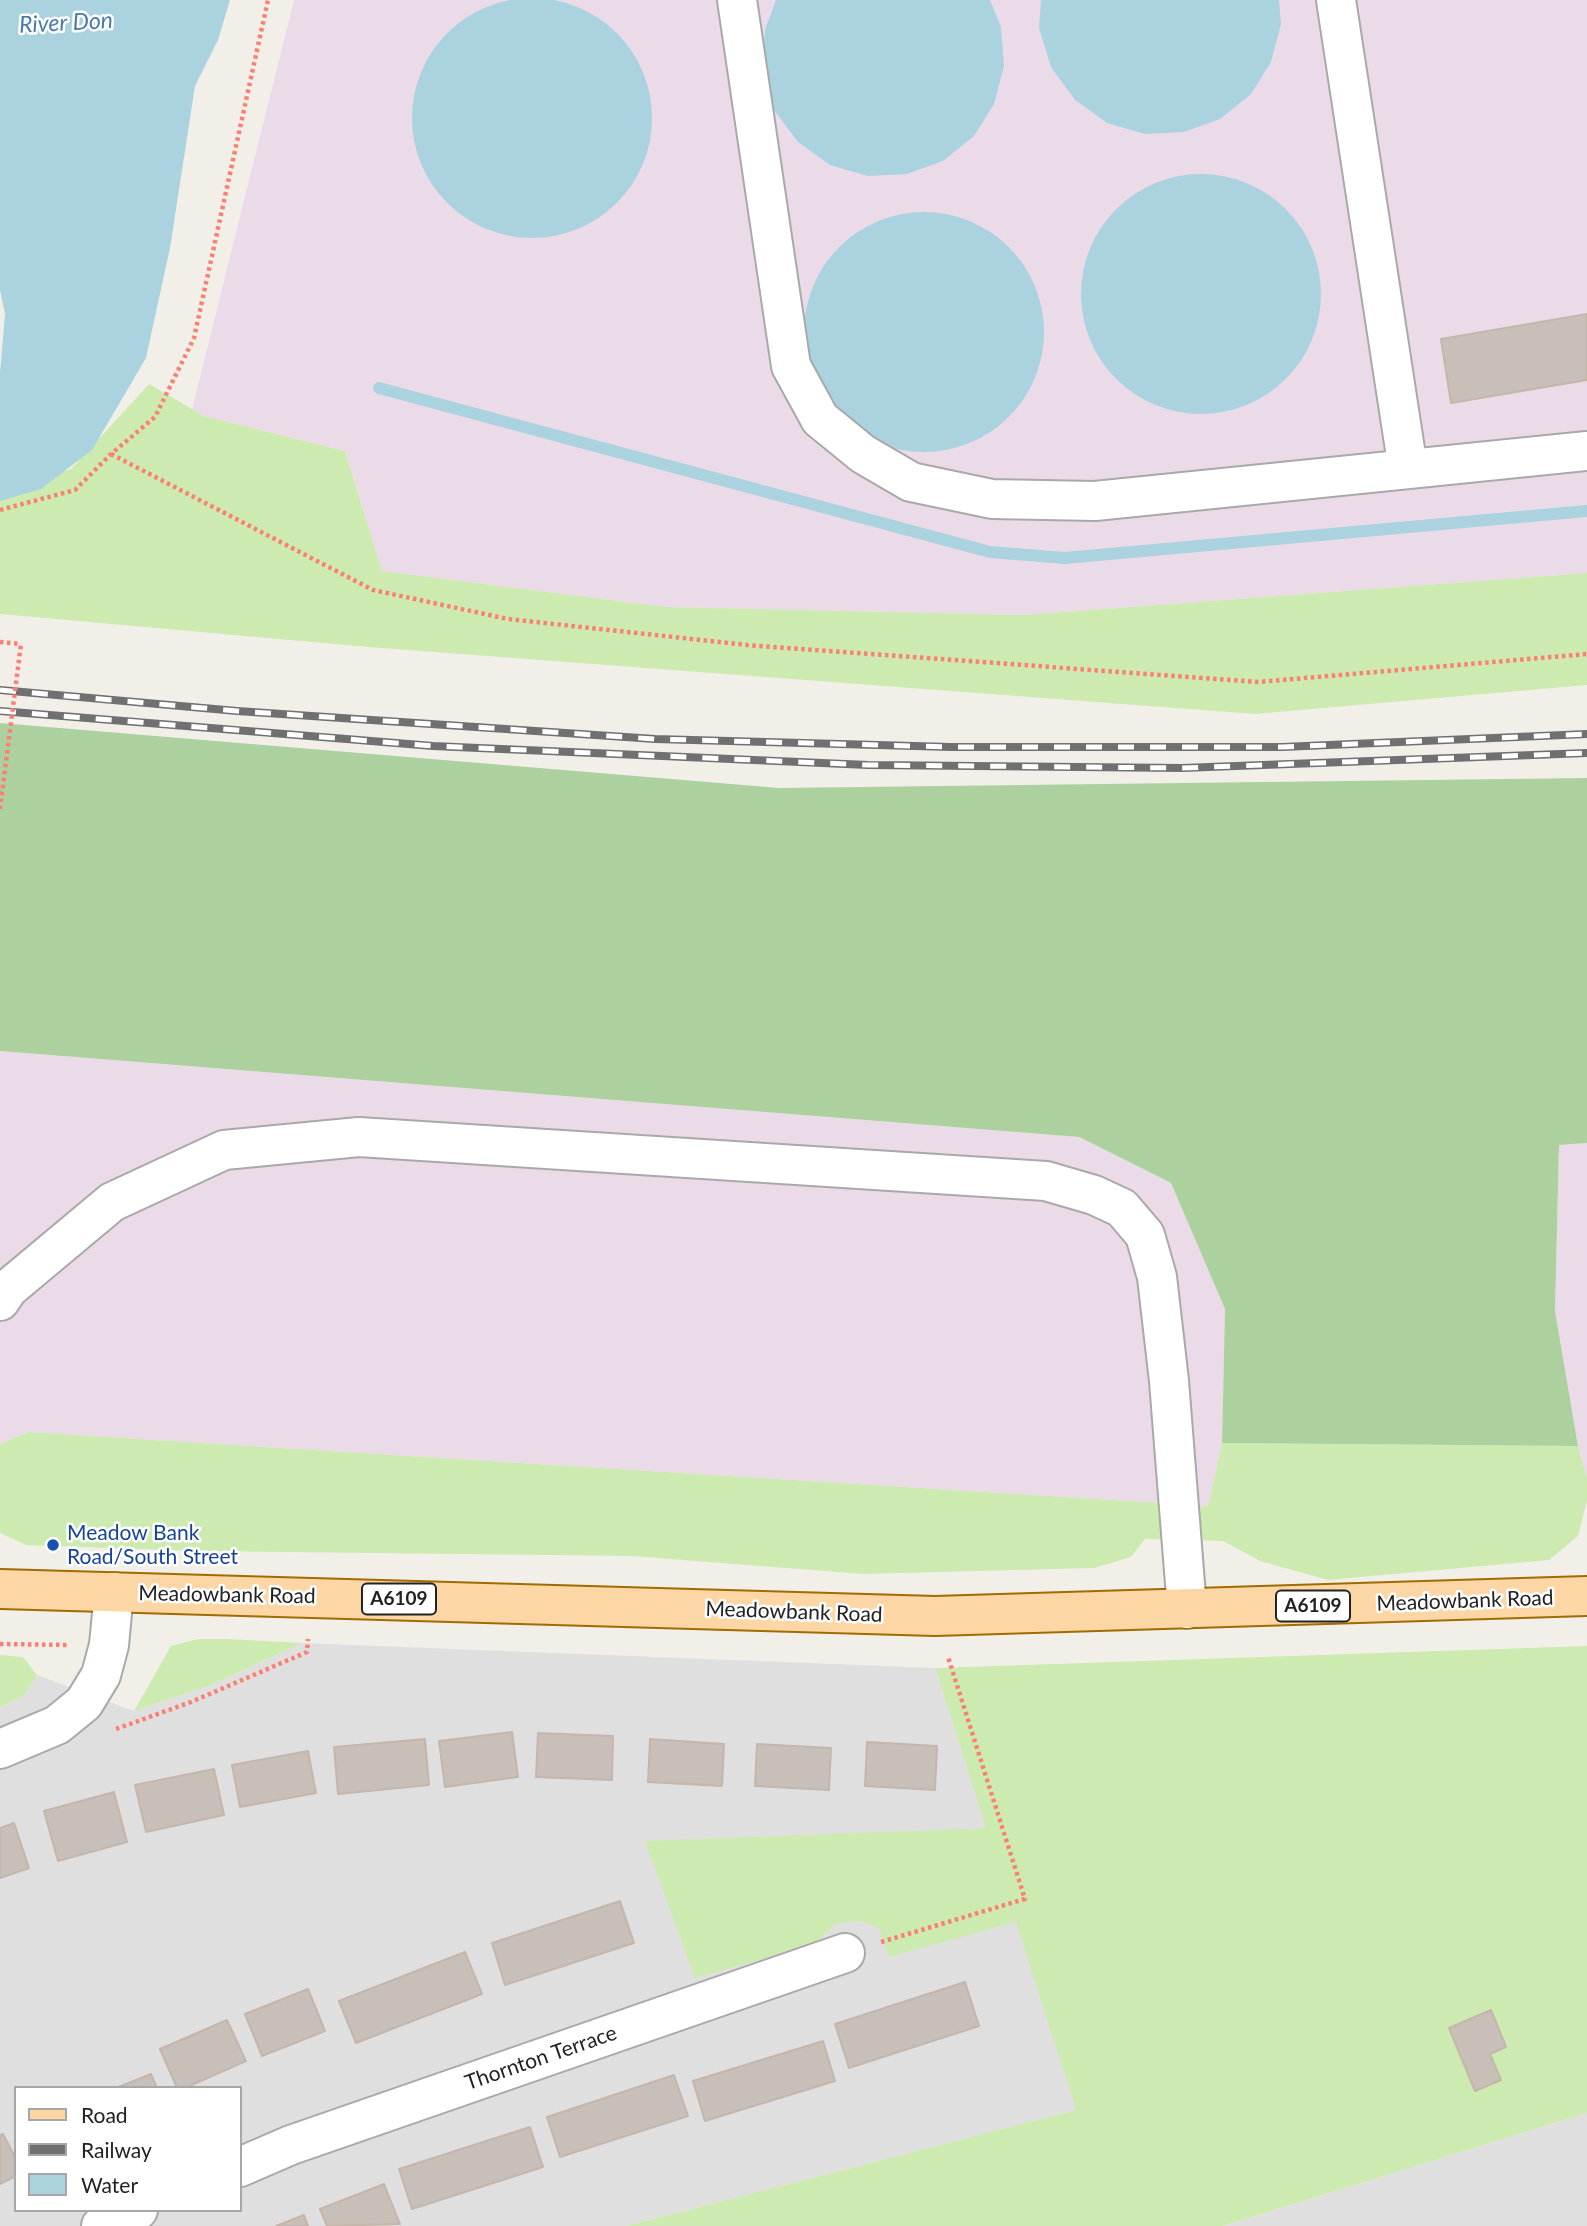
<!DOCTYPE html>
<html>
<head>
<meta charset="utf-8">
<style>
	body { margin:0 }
	#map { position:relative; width:1587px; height:2226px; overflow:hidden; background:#f2efe9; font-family:Lato,sans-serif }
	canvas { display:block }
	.legend { position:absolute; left:14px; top:2086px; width:228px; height:126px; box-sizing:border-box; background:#fff; border:2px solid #a7a7a7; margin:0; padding:9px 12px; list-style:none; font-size:21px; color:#222 }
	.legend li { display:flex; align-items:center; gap:14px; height:35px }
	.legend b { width:35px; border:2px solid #a7a7a7 }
</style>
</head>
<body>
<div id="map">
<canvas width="1587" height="2226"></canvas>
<ul class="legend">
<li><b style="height:9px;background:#fcd6a4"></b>Road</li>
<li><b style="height:9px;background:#707070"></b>Railway</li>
<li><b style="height:19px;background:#aad3df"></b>Water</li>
</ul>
</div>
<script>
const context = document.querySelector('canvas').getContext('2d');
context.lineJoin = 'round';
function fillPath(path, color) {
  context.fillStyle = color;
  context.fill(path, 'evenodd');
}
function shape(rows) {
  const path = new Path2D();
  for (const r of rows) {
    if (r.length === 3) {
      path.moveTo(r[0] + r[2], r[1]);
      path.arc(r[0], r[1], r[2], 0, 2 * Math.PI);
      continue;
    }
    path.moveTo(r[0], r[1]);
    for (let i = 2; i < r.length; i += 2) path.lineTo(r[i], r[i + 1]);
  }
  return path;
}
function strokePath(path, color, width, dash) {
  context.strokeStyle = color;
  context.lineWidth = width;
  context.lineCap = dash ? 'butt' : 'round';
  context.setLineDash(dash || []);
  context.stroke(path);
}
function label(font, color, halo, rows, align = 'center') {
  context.font = font + ' Lato,sans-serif';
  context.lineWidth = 5;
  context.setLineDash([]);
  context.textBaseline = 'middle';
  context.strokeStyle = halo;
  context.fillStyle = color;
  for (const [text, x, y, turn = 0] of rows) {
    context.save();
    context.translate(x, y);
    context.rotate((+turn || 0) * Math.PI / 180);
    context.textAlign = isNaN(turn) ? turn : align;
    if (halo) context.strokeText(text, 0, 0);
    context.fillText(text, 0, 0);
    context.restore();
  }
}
const residential = shape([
	[302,1643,935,1668,1077,2110,626,2226,0,2226,0,1707,25,1695,37,1675,134,1711,209,1686],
	[16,2088,240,2088,240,2210,16,2210],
	[1587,2113,1587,2226,1223,2226]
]);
const industrial = shape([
	[294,0,1587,0,1587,573,1023,615,667,607,382,571,345,451,191,413],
	[0,1051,1079,1137,1171,1183,1225,1309,1222,1443,1208,1506,28,1432,0,1444],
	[1587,1143,1587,1477,1578,1446,1555,1311,1559,1145]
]);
const grass = shape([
	[149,384,204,416,345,451,382,571,667,607,1023,615,1587,573,1587,685,1255,714,368,647,0,614,0,490,71,469],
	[28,1432,1208,1506,1222,1443,1578,1446,1587,1477,1587,1501,1578,1536,1549,1560,1328,1580,1260,1561,1223,1541,1145,1539,1131,1557,1094,1568,863,1574,632,1556,195,1551,26,1545,0,1533,0,1444],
	[198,1639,227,1639,302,1643,209,1686,134,1711,171,1646],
	[1587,1646,1587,2113,1223,2226,626,2226,1076,2110,1016,1922,889,1957,879,1928,862,1921,837,1923,813,1945,695,1978,645,1841,986,1828,935,1668],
	[0,1655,23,1657,37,1675,25,1695,0,1707]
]);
const forest = shape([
	[0,723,779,788,1587,778,1587,1143,1559,1145,1555,1311,1578,1446,1222,1443,1225,1309,1171,1183,1079,1137,0,1051]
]);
const water = shape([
	[532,118,120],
	[0,0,230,0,218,40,195,86,170,248,146,358,92,450,41,489,0,501,0,373,5,314,0,290],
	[776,0,990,0,1001,27,1004,66,994,104,974,136,943,161,907,174,868,176,830,165,798,142,774,110,762,71,765,30],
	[1041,0,1279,0,1281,24,1271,62,1251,94,1220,119,1184,132,1145,134,1107,123,1075,100,1051,67,1039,28],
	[1201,294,120],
	[924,332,120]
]);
const stream = shape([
	[379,388,990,552,1065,558,1587,511]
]);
const building = shape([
	[1587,314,1587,380,1451,403,1441,339,1587,314],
	[512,1732,518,1777,445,1787,439,1741,512,1732],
	[538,1733,613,1736,612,1780,536,1777,538,1733],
	[425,1739,429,1785,338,1794,334,1747,425,1739],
	[650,1739,724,1744,722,1786,648,1782,650,1739],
	[867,1742,937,1746,935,1790,865,1786,867,1742],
	[757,1744,831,1748,829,1790,755,1786,757,1744],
	[308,1751,316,1793,240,1807,232,1765,308,1751],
	[214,1769,224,1815,146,1832,135,1785,214,1769],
	[114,1792,127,1842,58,1861,44,1811,114,1792],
	[14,1823,29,1868,0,1878,0,1828,14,1823],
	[620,1901,634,1943,505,1985,492,1943,620,1901],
	[465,1952,482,1994,356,2043,339,2001,465,1952],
	[965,1982,979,2026,849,2068,835,2024,965,1982],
	[308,1989,325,2031,262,2056,245,2014,308,1989],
	[1491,2010,1506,2047,1490,2054,1501,2080,1475,2091,1449,2028,1491,2010],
	[227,2020,246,2061,185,2088,177,2088,160,2049,227,2020],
	[823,2041,835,2081,705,2121,693,2081,823,2041],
	[151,2074,157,2088,116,2088,151,2074],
	[674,2075,688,2116,560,2157,547,2117,674,2075],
	[530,2127,543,2167,412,2209,399,2169,530,2127],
	[3,2134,16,2159,16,2176,0,2184,0,2135,3,2134],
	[384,2184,400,2224,327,2226,320,2209,384,2184],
	[304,2215,308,2226,276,2226,304,2215]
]);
const path = shape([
	[111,454,373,590,508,619,747,645,1258,682,1587,654],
	[0,510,75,490,111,454,155,417,194,338,268,0],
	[0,642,21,644],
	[0,1644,69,1645],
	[116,1729,191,1702,307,1652,308,1639],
	[881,1942,1025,1899,948,1657]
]);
const minor = shape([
	[737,0,791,366,820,419,863,454,911,482,992,499,1095,501,1587,451],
	[1336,0,1408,469],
	[0,1301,8,1289,112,1202,224,1150,359,1137,1046,1181,1094,1195,1122,1208,1145,1235,1157,1277,1169,1381,1187,1609],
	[0,1749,57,1725,84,1703,101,1675,109,1645,114,1592],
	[240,2167,291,2145,845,1953],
	[101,2226,138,2210]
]);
const major = shape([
	[0,1589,935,1616,1587,1596]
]);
const rail = shape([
	[0,690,237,711,655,739,951,747,1282,747,1587,734],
	[0,711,433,746,868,765,1182,768,1587,753]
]);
const pathBridge = shape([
	[0,809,21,644]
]);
const markers = [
	[53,1545,7,"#1a4fb4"]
];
const shields = [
	[399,1599,74],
	[1313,1606,74]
];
const shieldNames = [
	["A6109",399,1599],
	["A6109",1313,1606]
];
const transitNames = [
	["Meadow Bank",67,1533],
	["Road/South Street",67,1557]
];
const streetNames = [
	["Meadowbank Road",227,1595,1],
	["Meadowbank Road",1465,1601,-2],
	["Meadowbank Road",794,1612,2],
	["Thornton Terrace",541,2058,-19]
];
const waterNames = [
	["River Don",66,23,-3]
];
fillPath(residential, '#e0dfdf');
fillPath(industrial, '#ebdbe8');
fillPath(grass, '#cdebb0');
fillPath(forest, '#add19e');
fillPath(water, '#aad3df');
strokePath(stream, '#aad3df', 12);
fillPath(building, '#c7bfb8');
strokePath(building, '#c4b6ab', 2);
strokePath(minor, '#a9a9a9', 42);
strokePath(major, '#a06b00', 42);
strokePath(path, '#fa8072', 4.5, [3.5, 3.5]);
strokePath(minor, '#fff', 38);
strokePath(major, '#fcd6a4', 38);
strokePath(rail, '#707070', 8);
strokePath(rail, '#fff', 5, [16]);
strokePath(pathBridge, '#fa8072', 4.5, [3.5, 3.5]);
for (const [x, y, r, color] of markers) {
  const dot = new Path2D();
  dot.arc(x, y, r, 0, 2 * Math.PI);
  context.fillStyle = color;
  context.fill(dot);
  strokePath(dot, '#fff', 2.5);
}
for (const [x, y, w] of shields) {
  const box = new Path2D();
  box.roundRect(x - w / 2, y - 15.5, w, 31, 5);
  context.fillStyle = '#fff';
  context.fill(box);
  strokePath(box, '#222', 2);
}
label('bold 19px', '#222', null, shieldNames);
label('21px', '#164399', '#fff', transitNames, 'left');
label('21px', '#222', '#fff', streetNames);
label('italic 23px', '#4a7aab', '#fff', waterNames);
</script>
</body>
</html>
